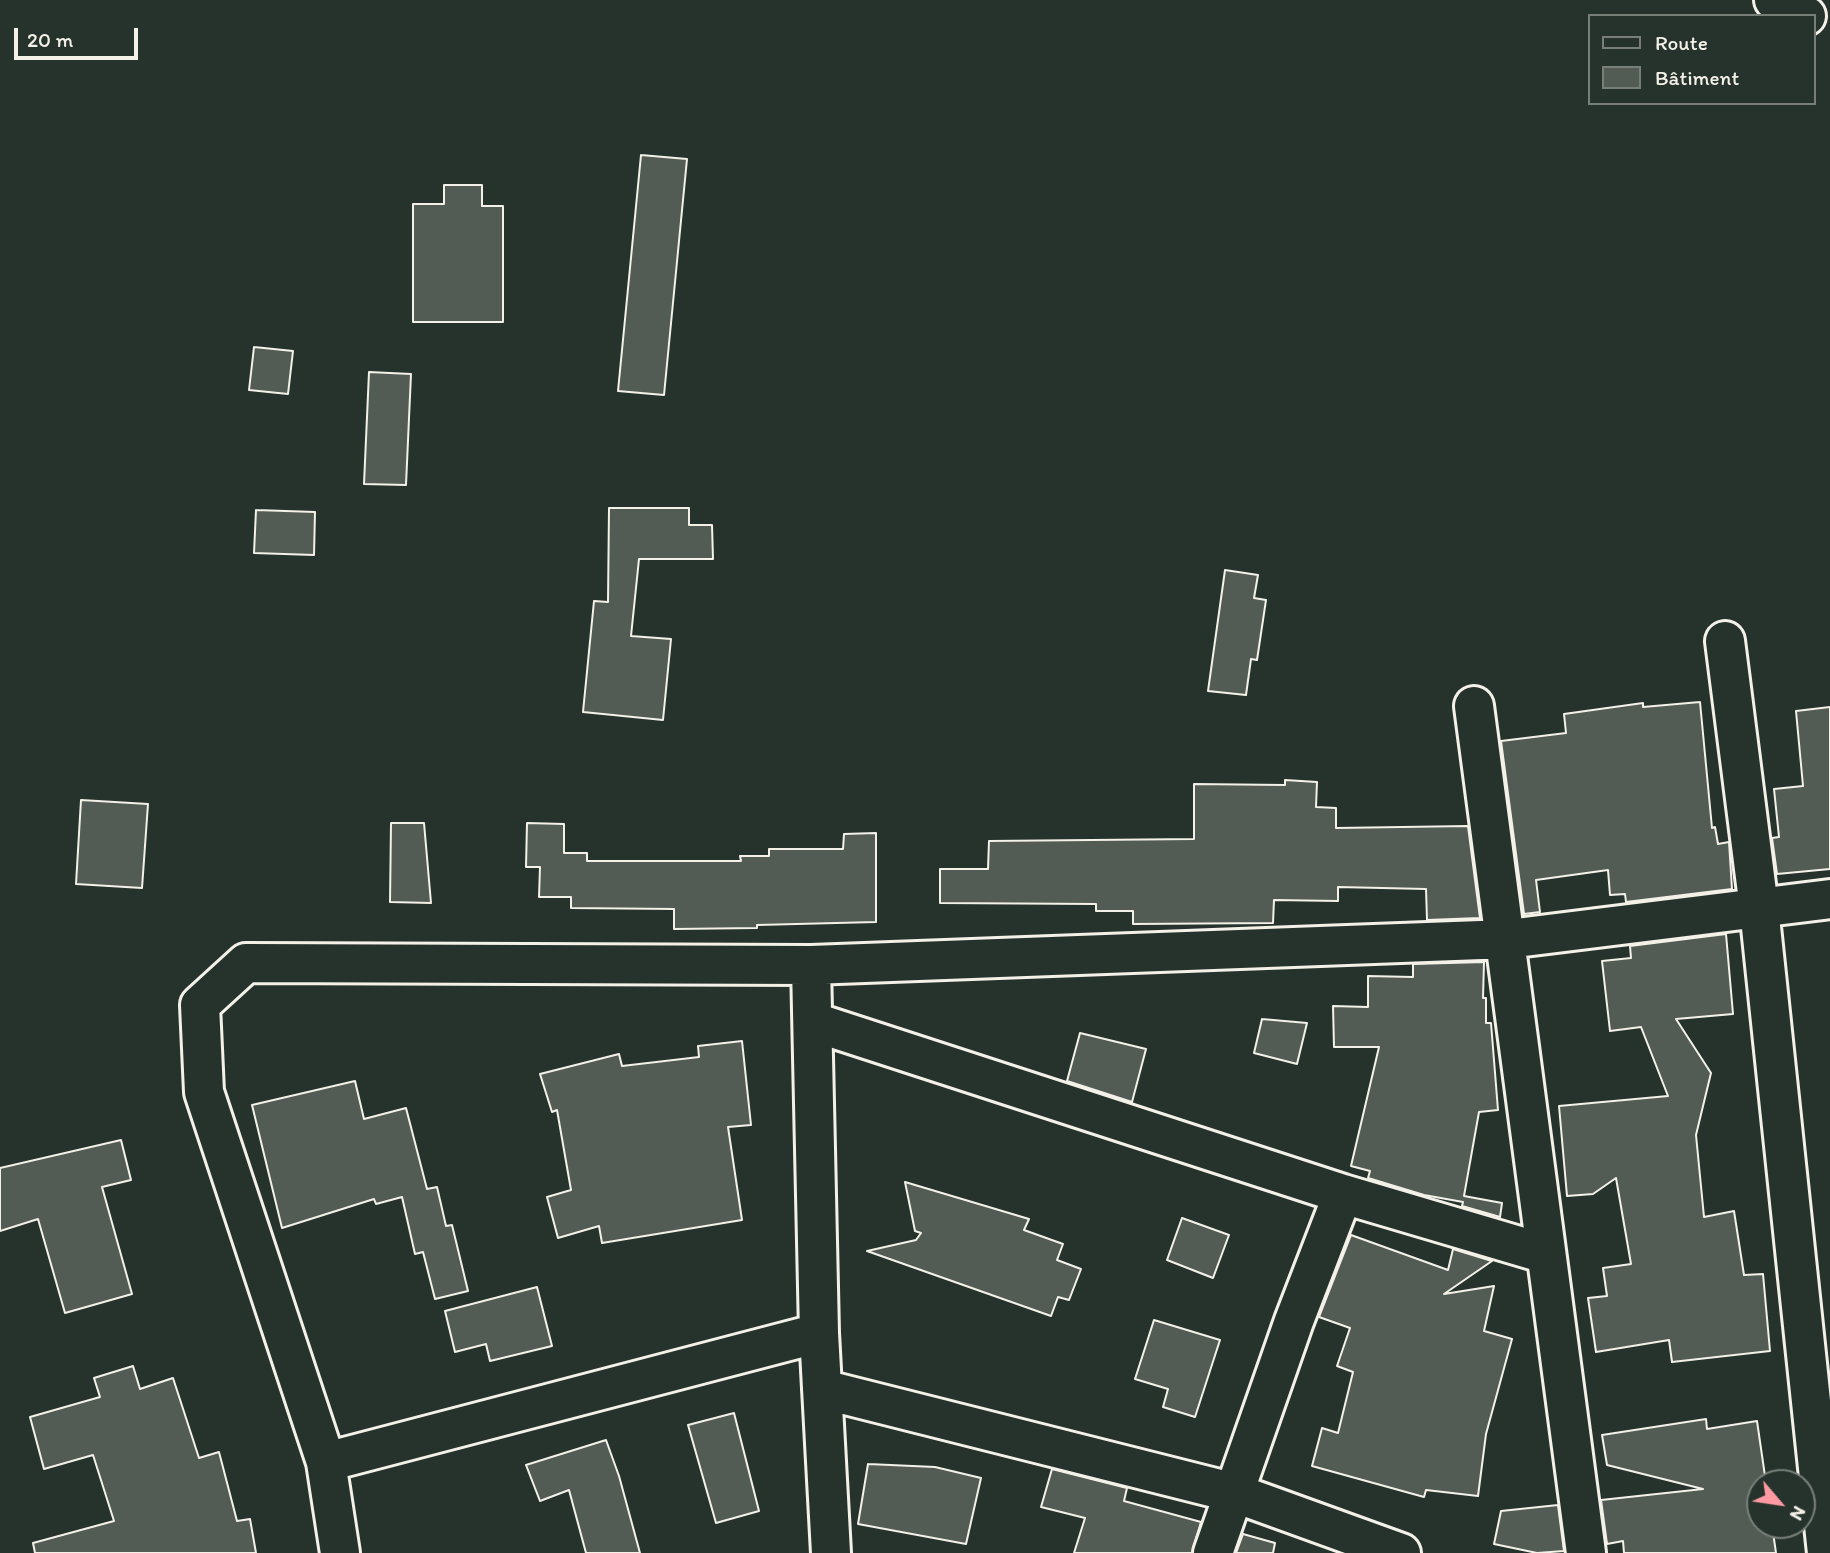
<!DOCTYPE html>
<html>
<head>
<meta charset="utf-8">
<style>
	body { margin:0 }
	#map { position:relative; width:1830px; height:1553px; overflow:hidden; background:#26332d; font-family:Itim,sans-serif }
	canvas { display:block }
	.legend { position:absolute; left:1588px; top:14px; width:228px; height:91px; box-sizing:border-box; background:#26332d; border:2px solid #787f78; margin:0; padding:9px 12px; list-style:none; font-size:21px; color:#f4f1e8 }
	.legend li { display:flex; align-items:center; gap:14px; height:35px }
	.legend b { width:35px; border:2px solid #787f78 }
	.north { position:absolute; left:1746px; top:1469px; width:70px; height:70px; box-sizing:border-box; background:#26332d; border:2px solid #787f78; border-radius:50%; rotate:119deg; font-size:19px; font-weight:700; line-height:28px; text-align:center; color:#f4f1e8 }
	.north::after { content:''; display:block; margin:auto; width:24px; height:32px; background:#ff9aa2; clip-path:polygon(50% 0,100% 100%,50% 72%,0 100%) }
	.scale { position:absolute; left:14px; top:28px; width:124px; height:32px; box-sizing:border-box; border:4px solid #f4f1e8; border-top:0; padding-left:9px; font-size:21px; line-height:24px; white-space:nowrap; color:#f4f1e8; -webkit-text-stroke:5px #26332d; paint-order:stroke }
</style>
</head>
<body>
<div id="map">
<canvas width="1830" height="1553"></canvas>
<ul class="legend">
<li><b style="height:9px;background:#26332d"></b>Route</li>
<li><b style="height:19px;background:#525c55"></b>Bâtiment</li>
</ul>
<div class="north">N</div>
<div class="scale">20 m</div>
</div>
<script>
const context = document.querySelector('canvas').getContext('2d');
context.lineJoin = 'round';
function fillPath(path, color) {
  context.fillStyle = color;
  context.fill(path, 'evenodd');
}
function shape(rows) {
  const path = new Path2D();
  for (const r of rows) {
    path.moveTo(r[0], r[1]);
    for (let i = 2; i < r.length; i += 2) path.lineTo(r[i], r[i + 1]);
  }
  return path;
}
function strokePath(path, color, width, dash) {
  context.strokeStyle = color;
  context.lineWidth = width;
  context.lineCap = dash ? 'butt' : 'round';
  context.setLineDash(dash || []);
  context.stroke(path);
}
const building = shape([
	[641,155,687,159,664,395,618,391,641,155],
	[444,185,482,185,482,206,503,206,503,322,413,322,413,204,444,204,444,185],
	[254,347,293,351,288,394,249,390,254,347],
	[369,372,411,374,406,485,364,484,369,372],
	[609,508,689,508,689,525,712,525,713,559,639,559,631,636,671,639,663,720,583,712,594,601,608,602,609,508],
	[256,510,315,512,314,555,254,553,256,510],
	[1225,570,1258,575,1254,598,1266,600,1257,660,1251,659,1246,695,1208,691,1225,570],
	[1700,702,1712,828,1715,827,1718,844,1729,842,1732,889,1626,902,1625,894,1610,895,1608,870,1536,880,1540,912,1524,914,1501,741,1566,733,1564,714,1643,703,1643,707,1700,702],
	[1830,707,1830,869,1777,874,1772,838,1779,837,1774,789,1803,786,1796,711,1830,707],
	[1285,780,1317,782,1316,807,1336,808,1336,828,1468,826,1480,918,1427,920,1426,889,1338,887,1338,901,1274,900,1273,923,1133,924,1133,911,1096,911,1096,904,940,903,940,869,988,869,989,841,1194,839,1194,784,1285,785,1285,780],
	[81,800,148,804,142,888,76,884,81,800],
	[391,823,424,823,431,903,390,902,391,823],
	[527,823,564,824,564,853,587,853,587,861,741,861,740,856,769,856,769,849,843,849,844,834,876,833,876,922,757,925,757,928,674,929,674,909,571,908,571,897,539,897,540,867,526,867,527,823],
	[1726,934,1733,1014,1676,1019,1711,1073,1696,1135,1704,1217,1734,1211,1744,1275,1763,1274,1770,1351,1672,1362,1669,1340,1596,1352,1588,1298,1607,1296,1603,1268,1631,1264,1616,1178,1593,1194,1567,1196,1559,1106,1668,1096,1641,1027,1610,1031,1602,961,1631,958,1630,946,1726,934],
	[1484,962,1483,998,1486,998,1486,1023,1491,1023,1498,1110,1479,1112,1464,1196,1502,1203,1500,1217,1462,1206,1463,1202,1424,1195,1368,1178,1370,1171,1351,1166,1379,1047,1334,1047,1333,1006,1368,1007,1368,976,1413,977,1413,964,1484,962],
	[1262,1019,1307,1023,1297,1064,1254,1053,1262,1019],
	[1080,1033,1146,1049,1132,1102,1067,1081,1080,1033],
	[742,1041,751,1125,728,1127,742,1220,602,1243,599,1226,558,1238,547,1197,571,1190,557,1110,552,1112,540,1074,619,1054,622,1066,699,1057,698,1046,742,1041],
	[355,1081,364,1119,406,1108,427,1189,437,1187,446,1226,452,1225,468,1291,435,1299,423,1252,415,1254,402,1197,376,1204,374,1199,282,1228,252,1105,355,1081],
	[121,1140,131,1180,102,1187,132,1294,65,1313,38,1219,0,1231,0,1168,121,1140],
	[905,1182,1029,1219,1024,1230,1063,1244,1057,1260,1081,1269,1069,1300,1058,1297,1051,1316,867,1251,916,1240,921,1233,915,1231,905,1182],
	[1182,1218,1229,1235,1213,1278,1167,1260,1182,1218],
	[1351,1235,1448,1270,1453,1249,1492,1261,1444,1294,1494,1286,1484,1331,1512,1339,1486,1434,1478,1496,1426,1490,1424,1497,1312,1466,1322,1428,1338,1433,1353,1372,1337,1366,1350,1328,1319,1317,1351,1235],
	[537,1287,552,1346,490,1361,486,1344,455,1352,445,1311,537,1287],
	[1154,1320,1220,1340,1195,1417,1163,1407,1168,1389,1135,1379,1154,1320],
	[133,1366,140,1389,173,1378,199,1458,219,1452,237,1521,250,1519,256,1553,35,1553,33,1543,114,1521,93,1455,44,1469,30,1417,100,1397,94,1378,133,1366],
	[734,1413,759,1511,716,1523,688,1425,734,1413],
	[1706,1419,1707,1429,1757,1421,1766,1483,1760,1483,1760,1525,1772,1525,1776,1553,1624,1553,1623,1541,1607,1544,1601,1500,1703,1489,1607,1465,1602,1435,1706,1419],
	[606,1440,619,1476,640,1553,586,1553,569,1490,540,1501,526,1465,606,1440],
	[868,1464,935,1467,981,1478,966,1544,858,1524,868,1464],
	[1052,1469,1127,1488,1124,1501,1201,1522,1192,1553,1074,1553,1085,1518,1041,1507,1052,1469],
	[1558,1505,1564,1551,1537,1553,1494,1544,1501,1511,1558,1505],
	[1243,1534,1275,1543,1273,1553,1236,1553,1243,1534]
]);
const minor = shape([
	[1725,641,1759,908,1827,1553],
	[1474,706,1586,1553],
	[811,965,819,1333,831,1553],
	[814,1022,1343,1194,1546,1254],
	[822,1389,1235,1493,1401,1553],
	[326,1462,819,1333],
	[340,1553,326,1462,204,1092,200,1005,246,963,811,965,1508,939,1830,899],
	[1213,1553,1294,1321,1343,1194]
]);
const highway = shape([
	[1774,0,1806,16]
]);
fillPath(building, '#525c55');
strokePath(building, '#f4f1e8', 2);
strokePath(minor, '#f4f1e8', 44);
strokePath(highway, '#f4f1e8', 44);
strokePath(minor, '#26332d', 38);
strokePath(highway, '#26332d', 38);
</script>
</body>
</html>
